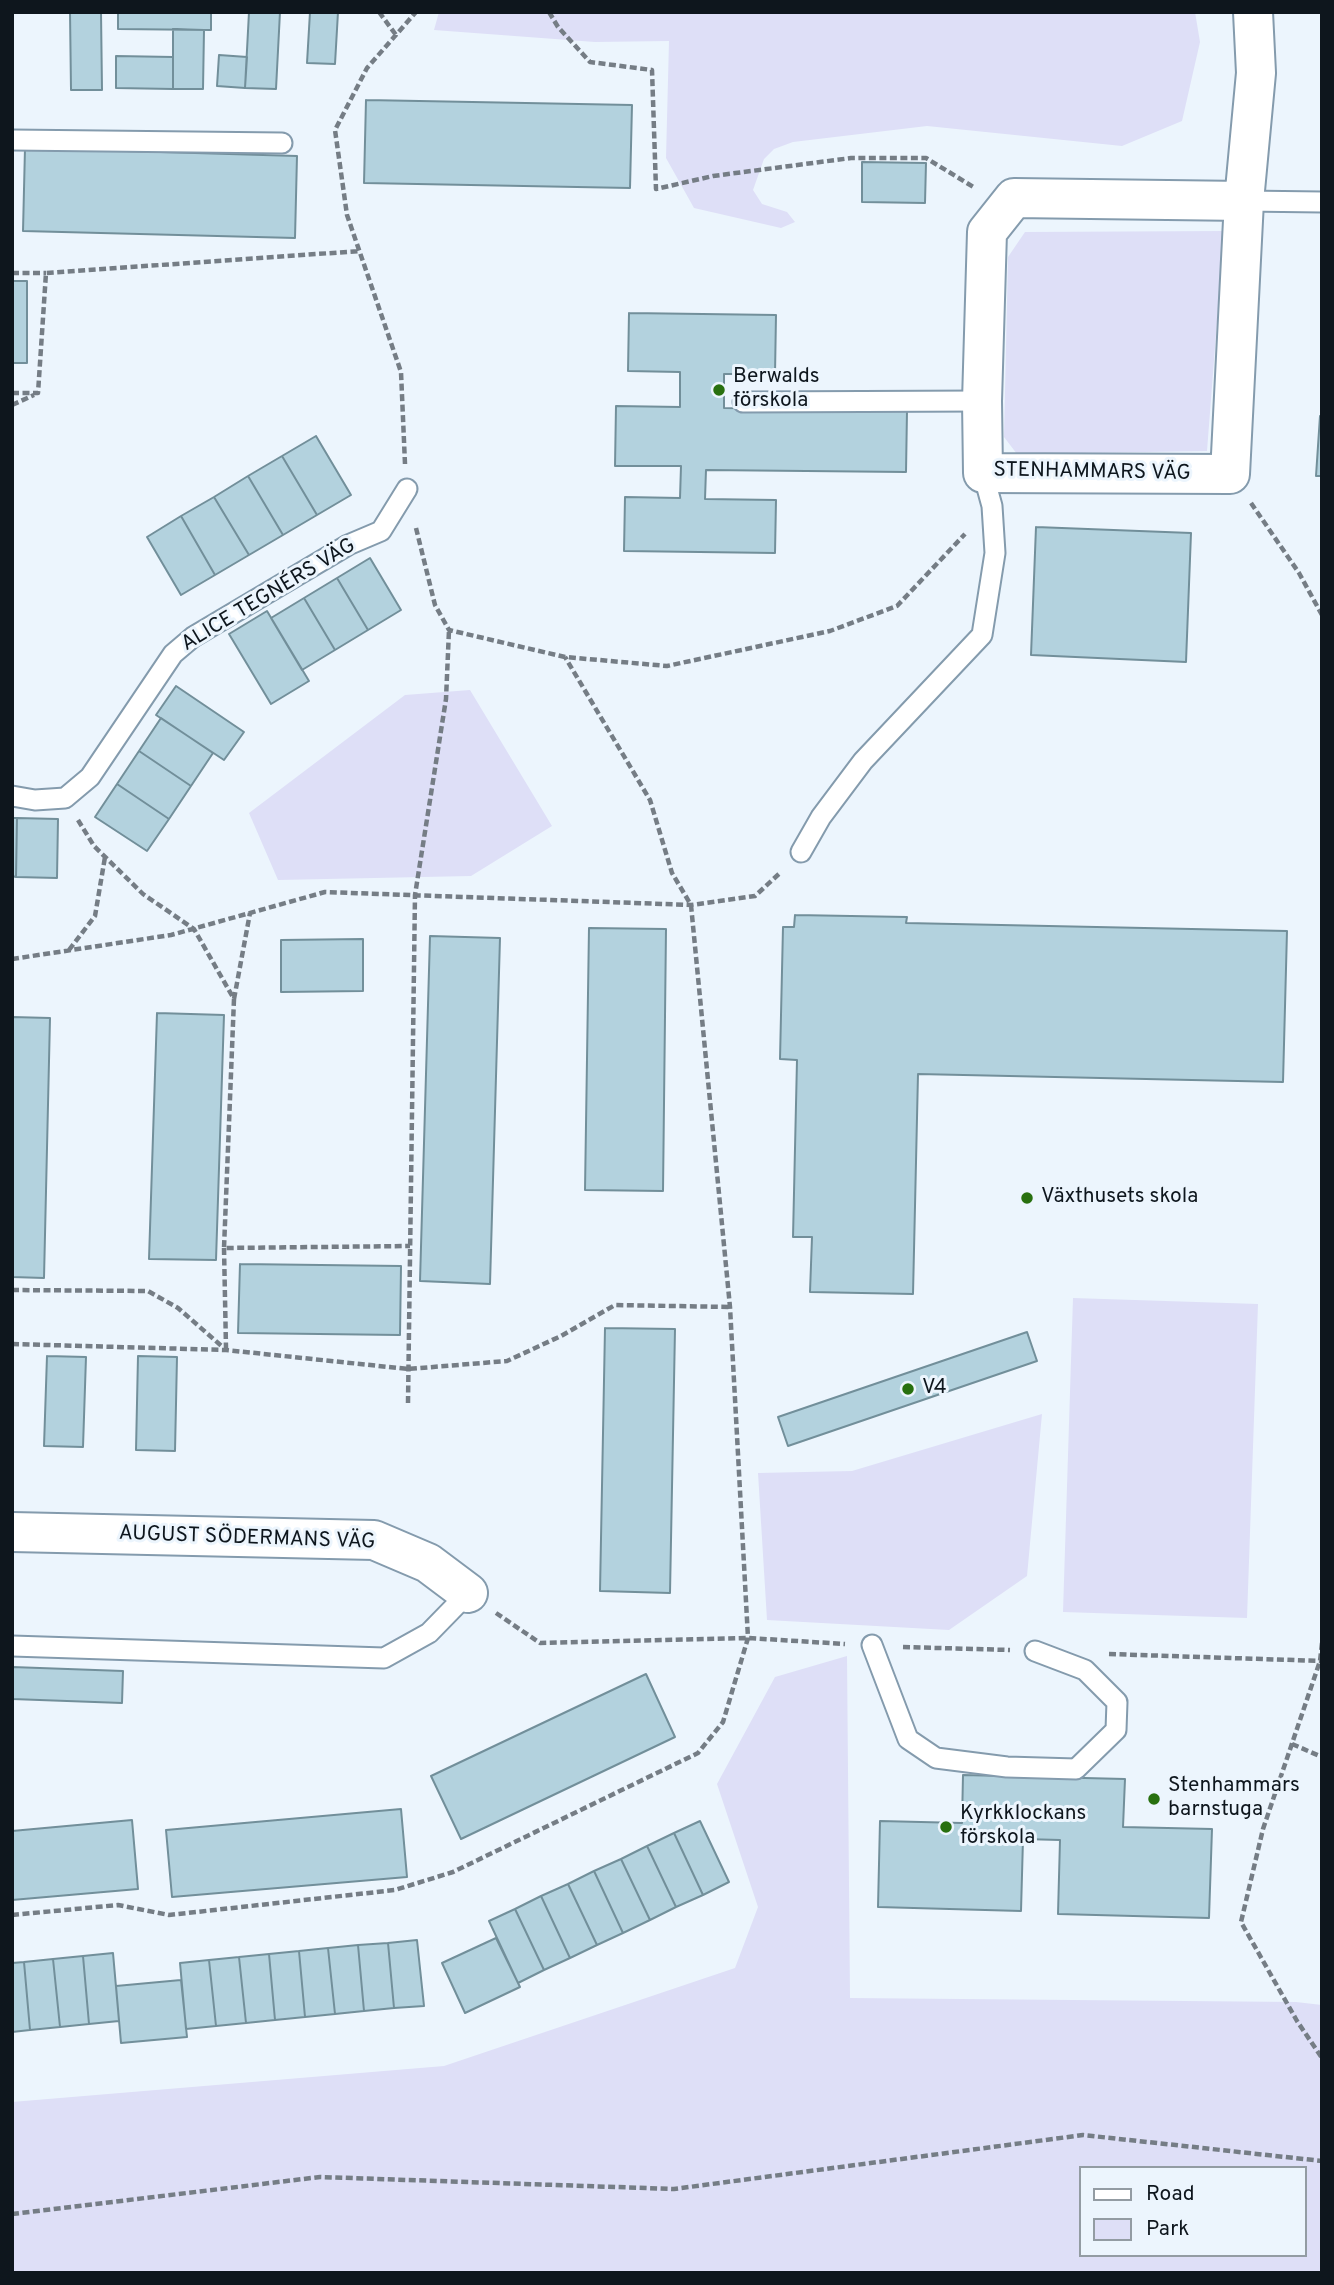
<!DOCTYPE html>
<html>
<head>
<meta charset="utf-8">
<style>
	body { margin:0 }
	#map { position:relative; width:1334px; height:2285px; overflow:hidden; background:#ecf5fd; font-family:Overpass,sans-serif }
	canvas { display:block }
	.frame { position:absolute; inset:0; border:14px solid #0e161d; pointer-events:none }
	.legend { position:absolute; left:1079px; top:2166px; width:228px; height:91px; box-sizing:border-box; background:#ecf5fd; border:2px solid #939ca3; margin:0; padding:9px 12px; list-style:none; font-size:21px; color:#0e161d }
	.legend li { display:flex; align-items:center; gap:14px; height:35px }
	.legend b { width:35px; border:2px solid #939ca3 }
</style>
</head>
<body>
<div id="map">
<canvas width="1334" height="2285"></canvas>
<div class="frame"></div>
<ul class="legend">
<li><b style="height:9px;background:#fff"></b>Road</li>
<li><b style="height:19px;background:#dedff7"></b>Park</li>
</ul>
</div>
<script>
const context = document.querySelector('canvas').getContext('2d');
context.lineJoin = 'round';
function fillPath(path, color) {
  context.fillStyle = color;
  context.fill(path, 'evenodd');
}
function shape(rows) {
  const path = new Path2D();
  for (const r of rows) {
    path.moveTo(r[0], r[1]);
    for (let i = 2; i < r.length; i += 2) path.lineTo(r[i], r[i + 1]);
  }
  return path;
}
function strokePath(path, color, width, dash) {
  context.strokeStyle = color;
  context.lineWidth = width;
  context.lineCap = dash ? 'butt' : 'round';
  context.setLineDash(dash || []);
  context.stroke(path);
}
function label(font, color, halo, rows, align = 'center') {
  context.font = font + ' Overpass,sans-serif';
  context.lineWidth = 6;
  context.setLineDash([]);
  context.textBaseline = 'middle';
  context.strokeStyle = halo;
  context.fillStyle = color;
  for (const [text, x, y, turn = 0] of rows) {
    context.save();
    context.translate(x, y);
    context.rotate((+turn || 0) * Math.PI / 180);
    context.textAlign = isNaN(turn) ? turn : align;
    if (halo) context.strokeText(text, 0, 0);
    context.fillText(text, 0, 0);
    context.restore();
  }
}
const green = shape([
	[439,12,1195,12,1200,42,1182,121,1122,146,927,126,793,142,774,149,764,159,753,190,762,204,787,212,795,222,781,228,694,208,666,158,669,41,595,42,434,30],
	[1224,231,1207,451,1017,454,1004,437,1008,257,1025,232],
	[470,690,552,826,471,876,278,880,249,813,405,695],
	[1073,1298,1258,1304,1247,1618,1063,1612],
	[1042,1414,1027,1576,949,1630,767,1620,758,1473,852,1471],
	[847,1656,850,1998,1296,2002,1322,2005,1322,2273,12,2273,12,2102,444,2066,735,1968,758,1907,717,1784,775,1677],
	[1080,2168,1304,2168,1304,2255,1080,2255]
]);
const building = shape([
	[70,12,101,12,102,90,71,90,70,12],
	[118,12,211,12,211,30,118,29,118,12],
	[249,12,280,12,276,89,245,88,249,12],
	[310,12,338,12,335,64,307,63,310,12],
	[173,29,204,30,203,89,173,89,173,29],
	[219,55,247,57,245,88,217,86,219,55],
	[116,56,173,57,173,89,116,88,116,56],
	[366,100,632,105,630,188,364,183,366,100],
	[25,148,297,156,295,238,23,231,25,148],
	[862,162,926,163,925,203,862,202,862,162],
	[12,281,27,281,27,363,12,363,12,281],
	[629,313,776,315,775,374,724,374,724,408,907,411,906,472,706,470,705,499,776,500,775,553,624,551,625,497,680,498,681,466,615,466,616,406,680,407,680,372,628,371,629,313],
	[1320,416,1322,416,1322,476,1316,476,1320,416],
	[316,436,351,495,317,515,282,456,316,436],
	[282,456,317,515,283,535,248,476,282,456],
	[248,476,283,535,249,555,214,497,248,476],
	[214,497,249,555,215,575,181,516,214,497],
	[181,516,215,575,181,595,147,537,181,516],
	[1036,527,1191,533,1186,662,1031,655,1036,527],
	[370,558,401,610,368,630,337,578,370,558],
	[337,578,368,630,335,650,304,598,337,578],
	[304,598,335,650,302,670,271,618,304,598],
	[267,611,309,681,271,704,229,634,267,611],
	[176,686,244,732,224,760,156,715,176,686],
	[161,718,213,753,191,786,139,751,161,718],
	[139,751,191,786,169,819,117,784,139,751],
	[117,784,169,819,147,851,95,817,117,784],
	[12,818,17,818,16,877,12,876,12,818],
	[17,818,58,819,57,878,16,877,17,818],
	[795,915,907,917,906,923,1287,931,1283,1082,918,1074,913,1294,810,1292,812,1237,793,1237,797,1060,780,1059,783,927,794,927,795,915],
	[589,928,666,929,663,1191,585,1190,589,928],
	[430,936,500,938,490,1284,420,1281,430,936],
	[363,939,363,991,281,992,281,940,363,939],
	[157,1013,224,1015,216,1260,149,1259,157,1013],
	[12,1017,50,1018,44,1278,12,1277,12,1017],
	[240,1264,401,1266,400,1335,238,1333,240,1264],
	[605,1328,675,1329,670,1593,600,1591,605,1328],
	[1027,1332,1037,1361,788,1446,778,1417,1027,1332],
	[47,1356,86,1357,83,1447,44,1446,47,1356],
	[138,1356,177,1357,175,1451,136,1450,138,1356],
	[12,1667,123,1671,122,1703,12,1699,12,1667],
	[646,1674,675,1737,461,1839,431,1776,646,1674],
	[963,1775,1125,1779,1123,1827,1212,1829,1209,1918,1058,1914,1060,1840,1023,1839,1021,1911,878,1907,880,1821,962,1823,963,1775],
	[401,1809,407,1877,172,1897,166,1830,401,1809],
	[132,1820,138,1889,12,1900,12,1831,132,1820],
	[700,1821,729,1882,703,1895,674,1833,700,1821],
	[674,1833,703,1895,676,1907,647,1846,674,1833],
	[647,1846,676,1907,650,1920,621,1859,647,1846],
	[621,1859,650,1920,623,1933,594,1871,621,1859],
	[594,1871,623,1933,597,1945,568,1884,594,1871],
	[568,1884,597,1945,570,1958,541,1896,568,1884],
	[541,1896,570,1958,544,1970,515,1909,541,1896],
	[515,1909,544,1970,518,1983,489,1921,515,1909],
	[496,1938,520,1987,465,2013,442,1963,496,1938],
	[417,1940,424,2006,394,2008,388,1943,417,1940],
	[388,1943,394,2008,364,2011,358,1945,388,1943],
	[358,1945,364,2011,335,2014,328,1948,358,1945],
	[328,1948,335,2014,305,2017,299,1951,328,1948],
	[299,1951,305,2017,275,2020,269,1954,299,1951],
	[113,1953,119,2021,89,2024,83,1956,113,1953],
	[269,1954,275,2020,246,2023,239,1957,269,1954],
	[83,1956,89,2024,60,2027,53,1959,83,1956],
	[239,1957,246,2023,216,2026,209,1960,239,1957],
	[53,1959,60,2027,30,2030,24,1962,53,1959],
	[209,1960,216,2026,186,2029,180,1963,209,1960],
	[24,1962,30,2030,12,2032,12,1963,24,1962],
	[181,1980,187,2037,121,2043,116,1986,181,1980]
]);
const path = shape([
	[379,12,396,35],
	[549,12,558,27,590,62,652,70,656,189,713,176,851,158,926,158,975,188],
	[12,273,46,273],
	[12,393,38,393,46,273,360,251],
	[12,405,34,395],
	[405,464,401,372,347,215,335,130,367,68,416,12],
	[1251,503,1299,573,1322,615],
	[416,528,435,605,449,630,565,657,667,666,830,631,897,606,965,534],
	[78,820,94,846,143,894,194,929,234,999,224,1248,410,1246],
	[69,950,95,916,105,857],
	[12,959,171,935,325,892,691,905,755,896,781,872],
	[234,999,250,913],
	[224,1248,226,1348],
	[12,1290,148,1291,178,1308,225,1349],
	[12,1344,226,1350,408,1369,507,1361,561,1336,615,1305,730,1307],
	[408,1403,415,895,446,699,449,630],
	[496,1613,540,1643,748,1638,845,1644],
	[1322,1643,1320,1661,1263,1829,1241,1922,1297,2021,1322,2058],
	[903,1647,1010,1650],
	[1109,1654,1322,1661],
	[1292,1744,1322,1757],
	[12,1915,118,1905,169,1915,395,1890,453,1872,698,1753,723,1722,748,1638,730,1307,691,905,672,873,650,800,565,657],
	[12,2214,320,2177,674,2189,1083,2135,1322,2161]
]);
const service = shape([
	[12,140,282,143],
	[1244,201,1322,202],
	[743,402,982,401],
	[12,796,35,800,65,798,90,777,173,654,193,637,348,545,381,531,407,489],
	[801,852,821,817,863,761,982,635,995,553,992,506,983,473],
	[872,1645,908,1739,936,1758,1007,1767,1076,1769,1116,1730,1117,1702,1085,1670,1035,1651],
	[12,1646,384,1658,429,1633,468,1593]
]);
const minor = shape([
	[1244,201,1014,198,987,232,982,401,983,473,1230,474,1244,201,1256,73,1253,12],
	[12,1532,374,1540,428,1563,468,1593]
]);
const markers = [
	[719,390,7,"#28700f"],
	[1027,1198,7,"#28700f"],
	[908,1389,7,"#28700f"],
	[1154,1799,7,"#28700f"],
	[946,1827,7,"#28700f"]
];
const poiNames = [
	["Berwalds",733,378],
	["förskola",733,402],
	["Växthusets skola",1041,1198],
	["V4",922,1389],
	["Stenhammars",1168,1787],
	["barnstuga",1168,1811],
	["Kyrkklockans",960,1815],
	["förskola",960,1839]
];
const streetNames = [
	["STENHAMMARS VÄG",1092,473,1],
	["ALICE TEGNÉRS VÄG",269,596,-31],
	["AUGUST SÖDERMANS VÄG",247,1539,2]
];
fillPath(green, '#dedff7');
fillPath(building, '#b3d2de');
strokePath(building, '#728f9a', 2);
strokePath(service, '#849bad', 23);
strokePath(minor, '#849bad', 42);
strokePath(path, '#757d85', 4.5, [7, 3.5]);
strokePath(service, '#fff', 19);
strokePath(minor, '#fff', 38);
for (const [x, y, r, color] of markers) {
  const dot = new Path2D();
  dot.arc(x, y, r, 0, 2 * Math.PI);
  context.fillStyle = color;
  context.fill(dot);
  strokePath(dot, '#ecf5fd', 2.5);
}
label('21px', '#0e161d', '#ecf5fd', poiNames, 'left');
label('21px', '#0e161d', '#ecf5fd', streetNames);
</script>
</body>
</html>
